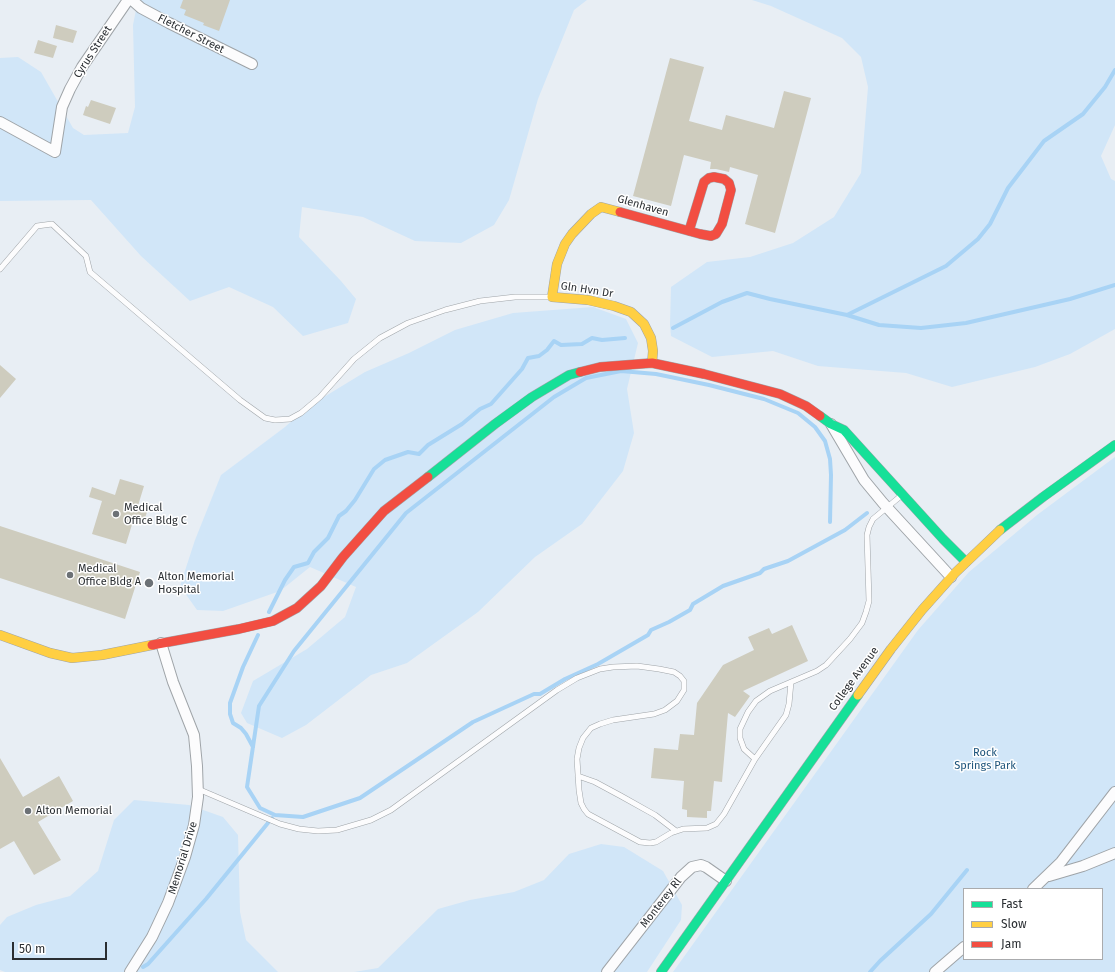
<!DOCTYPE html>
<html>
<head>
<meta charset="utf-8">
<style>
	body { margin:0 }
	#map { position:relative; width:1115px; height:972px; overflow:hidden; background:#e8eef4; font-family:"Fira Sans",sans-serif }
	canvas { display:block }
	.legend { position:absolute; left:963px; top:888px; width:140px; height:72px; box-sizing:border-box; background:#fff; border:1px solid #aaabad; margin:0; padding:5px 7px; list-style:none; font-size:12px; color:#2a2e32 }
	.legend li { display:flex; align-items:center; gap:8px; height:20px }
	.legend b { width:20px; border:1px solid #aaabad }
	.scale { position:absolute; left:12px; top:942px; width:95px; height:18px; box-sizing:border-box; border:2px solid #2a2e32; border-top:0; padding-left:5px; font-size:12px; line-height:14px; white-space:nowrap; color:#2a2e32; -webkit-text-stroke:3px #fff; paint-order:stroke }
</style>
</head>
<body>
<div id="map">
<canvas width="1115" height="972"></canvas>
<ul class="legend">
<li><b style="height:5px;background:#16e098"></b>Fast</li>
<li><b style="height:5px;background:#ffcf43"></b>Slow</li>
<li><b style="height:5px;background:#f24e42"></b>Jam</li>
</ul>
<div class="scale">50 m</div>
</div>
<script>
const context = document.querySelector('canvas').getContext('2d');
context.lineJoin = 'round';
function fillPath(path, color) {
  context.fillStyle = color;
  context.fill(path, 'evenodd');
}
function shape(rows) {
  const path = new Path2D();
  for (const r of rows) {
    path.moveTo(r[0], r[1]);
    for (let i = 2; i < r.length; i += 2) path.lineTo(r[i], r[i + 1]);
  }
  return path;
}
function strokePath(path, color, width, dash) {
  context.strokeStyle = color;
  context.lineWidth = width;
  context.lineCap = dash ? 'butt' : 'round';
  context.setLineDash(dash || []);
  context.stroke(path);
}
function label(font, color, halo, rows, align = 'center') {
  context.font = font + ' "Fira Sans",sans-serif';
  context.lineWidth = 3;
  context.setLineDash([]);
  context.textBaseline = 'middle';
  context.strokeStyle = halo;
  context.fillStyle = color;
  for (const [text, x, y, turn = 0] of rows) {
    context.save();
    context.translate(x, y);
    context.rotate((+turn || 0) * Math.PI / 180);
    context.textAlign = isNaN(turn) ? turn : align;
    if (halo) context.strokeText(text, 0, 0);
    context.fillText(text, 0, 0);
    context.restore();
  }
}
const green = shape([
	[138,0,587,0,574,10,538,99,509,200,494,225,461,243,415,241,363,217,302,207,299,237,341,281,356,299,348,323,303,336,273,307,229,287,190,301,141,256,91,200,0,201,0,58,18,57,41,72,73,128,84,135,128,133,135,107,133,25],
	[752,0,1115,0,1115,125,1101,156,1111,179,1115,181,1115,329,1070,354,1035,367,952,387,906,373,818,366,773,351,712,357,671,336,670,325,671,287,707,262,750,257,793,243,834,217,861,173,868,87,861,57,842,38,771,6],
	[593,307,626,319,638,343,627,389,634,433,623,471,582,524,535,557,478,612,407,663,371,675,306,725,282,738,247,723,241,713,253,681,307,649,345,617,356,587,310,567,280,591,223,611,197,610,180,586,195,540,221,475,285,427,306,408,365,372,409,353,455,330,513,313],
	[1115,457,1115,972,673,972,918,630,969,572,1037,515],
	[964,889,1102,889,1102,959,964,959],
	[134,800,189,805,223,817,238,835,240,912,246,940,278,972,5,972,0,970,0,925,7,917,36,905,70,896,98,871,114,820],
	[601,844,624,847,663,871,682,905,681,920,647,972,354,972,378,968,438,909,470,900,514,892,544,880,569,854]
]);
const stream = shape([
	[847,315,946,266,978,239,990,224,1008,188,1044,141,1083,114,1105,87,1115,70],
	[673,328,722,302,747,293,770,299,847,315,879,325,921,328,966,323,1070,299,1115,285],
	[830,522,831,475,830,459,825,441,815,427,798,413,764,399,709,385,656,374,621,371,586,378,554,397,406,513,294,651,259,706,247,787,260,808,275,815,303,817,360,798,473,722,534,694,540,694,565,679,598,664,648,635,651,630,669,622,690,610,693,604,723,586,760,573,764,569,788,561,845,530,867,513],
	[269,612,285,580,294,567,308,563,314,552,328,538,339,516,346,511,355,500,374,469,385,460,408,452,419,454,428,445,462,424,480,409,491,404,522,369,528,358,539,356,547,350,554,341,561,345,582,344,592,338,602,340,625,338],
	[253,747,246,734,241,728,233,723,230,714,230,703,243,667,258,635],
	[143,967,148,964,206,899,272,818],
	[870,972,880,961,931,914,967,870]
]);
const building = shape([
	[183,0,230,0,219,31,203,25,204,23,184,15,186,10,180,8],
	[56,25,77,31,73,43,53,38],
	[38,40,57,46,53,58,34,53],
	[670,58,704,67,689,121,722,130,726,115,774,128,784,91,811,98,775,233,745,224,758,175,730,167,729,172,716,169,710,169,711,162,684,155,671,206,633,196],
	[91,100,116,108,110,124,83,115,86,106,88,107],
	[0,365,16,379,0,398],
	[120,479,144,486,137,509,147,512,144,521,134,518,126,544,92,534,102,501,89,497,92,487,115,495],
	[0,526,140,572,125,619,0,578],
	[792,625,808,661,743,691,750,696,735,717,728,713,722,782,714,781,711,811,707,811,707,818,687,817,687,810,682,809,684,781,651,778,654,748,678,750,680,734,694,735,697,703,723,665,754,650,748,637,769,628,772,634],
	[0,758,23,797,59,776,73,801,38,822,61,860,34,875,14,841,0,849]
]);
const lane = shape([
	[0,269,37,226,52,224,86,256,90,272,240,400,265,418,275,420,290,419,301,413,320,397,354,359,380,338,408,323,445,310,480,301,515,297,551,297],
	[755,759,786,715,789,704,791,682],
	[578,776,595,782,621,796,655,815,676,831],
	[198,789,280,824,299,829,318,831,337,830,371,820,391,810,557,690,577,678,600,669,613,667,637,666,659,669,674,672,680,676,684,681,684,690,677,701,665,710,654,714,613,720,600,724,591,728,583,738,579,748,577,759,579,790,581,803,584,809,588,814,640,842,650,843,656,842,671,833,683,829,707,828,716,824,724,814,755,759,744,749,740,738,740,729,748,712,756,701,770,691,817,671,826,665,850,639,862,623,866,612,869,601,867,535,869,527,873,519,902,495]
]);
const street = shape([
	[132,0,141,8,169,23,252,64],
	[0,122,55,152,62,107,70,89,82,67,128,0],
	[831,424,864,480,883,503,951,577],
	[1049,876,1083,866,1115,853],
	[1033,889,1061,862,1115,792],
	[130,972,152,937,168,903,185,857,194,825,198,797,197,766,194,735,173,682,161,643],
	[607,972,681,877,692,867,701,865,706,867,726,881],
	[935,972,964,947]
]);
const fast = shape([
	[820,416,831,424,844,430,943,539,966,562],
	[428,477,495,424,532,397,569,375,580,372],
	[1000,530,1043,497,1115,445],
	[661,972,858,695]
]);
const slow = shape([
	[620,212,601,207,591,214,572,234,565,244,557,264,552,297,588,300,614,306,631,312,644,324,651,338,653,351,652,363],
	[0,635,50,653,72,658,102,655,152,645],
	[858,695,891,649,922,610,955,573,1000,530]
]);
const jam = shape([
	[620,212,700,234,711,236,716,234,722,224,731,190,729,183,724,179,714,177,709,178,704,182,689,231],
	[580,372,600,367,652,363,704,374,780,394,806,406,820,416],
	[152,645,239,629,273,621,297,608,321,586,343,557,384,511,428,477]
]);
const markers = [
	[116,514,4,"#6c7176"],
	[70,575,4,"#6c7176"],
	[149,583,5,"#6c7176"],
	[28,811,4,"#6c7176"]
];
const streetNames = [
	["Fletcher Street",191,34,27],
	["Cyrus Street",93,52,-57],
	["Glenhaven",643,206,16],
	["Gln Hvn Dr",587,290,9],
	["College Avenue",854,679,-54],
	["Memorial Drive",183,858,-73],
	["Monterey Rl",661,903,-52]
];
const poiNames = [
	["Medical",124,508],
	["Office Bldg C",124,521],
	["Medical",78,569],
	["Office Bldg A",78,582],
	["Alton Memorial",158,577],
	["Hospital",158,590],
	["Alton Memorial",36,811]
];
const parkNames = [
	["Rock",985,753],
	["Springs Park",985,766]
];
fillPath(green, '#d1e6f8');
strokePath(stream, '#a8d3f5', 4);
fillPath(building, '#ceccbe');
strokePath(lane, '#9fa4a8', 6);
strokePath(street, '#9fa4a8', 12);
strokePath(fast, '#9fa4a8', 10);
strokePath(slow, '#9fa4a8', 10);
strokePath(jam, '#9fa4a8', 10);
strokePath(lane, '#fcfcfd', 5);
strokePath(street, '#fcfcfd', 10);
strokePath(fast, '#16e098', 9);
strokePath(slow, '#ffcf43', 9);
strokePath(jam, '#f24e42', 9);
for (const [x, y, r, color] of markers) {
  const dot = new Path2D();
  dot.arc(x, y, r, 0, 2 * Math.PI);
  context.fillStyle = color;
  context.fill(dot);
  strokePath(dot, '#fff', 1.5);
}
label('11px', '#2a2e32', '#fff', streetNames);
label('11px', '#2a2e32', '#fff', poiNames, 'left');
label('11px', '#1c537a', '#fff', parkNames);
</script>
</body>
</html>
